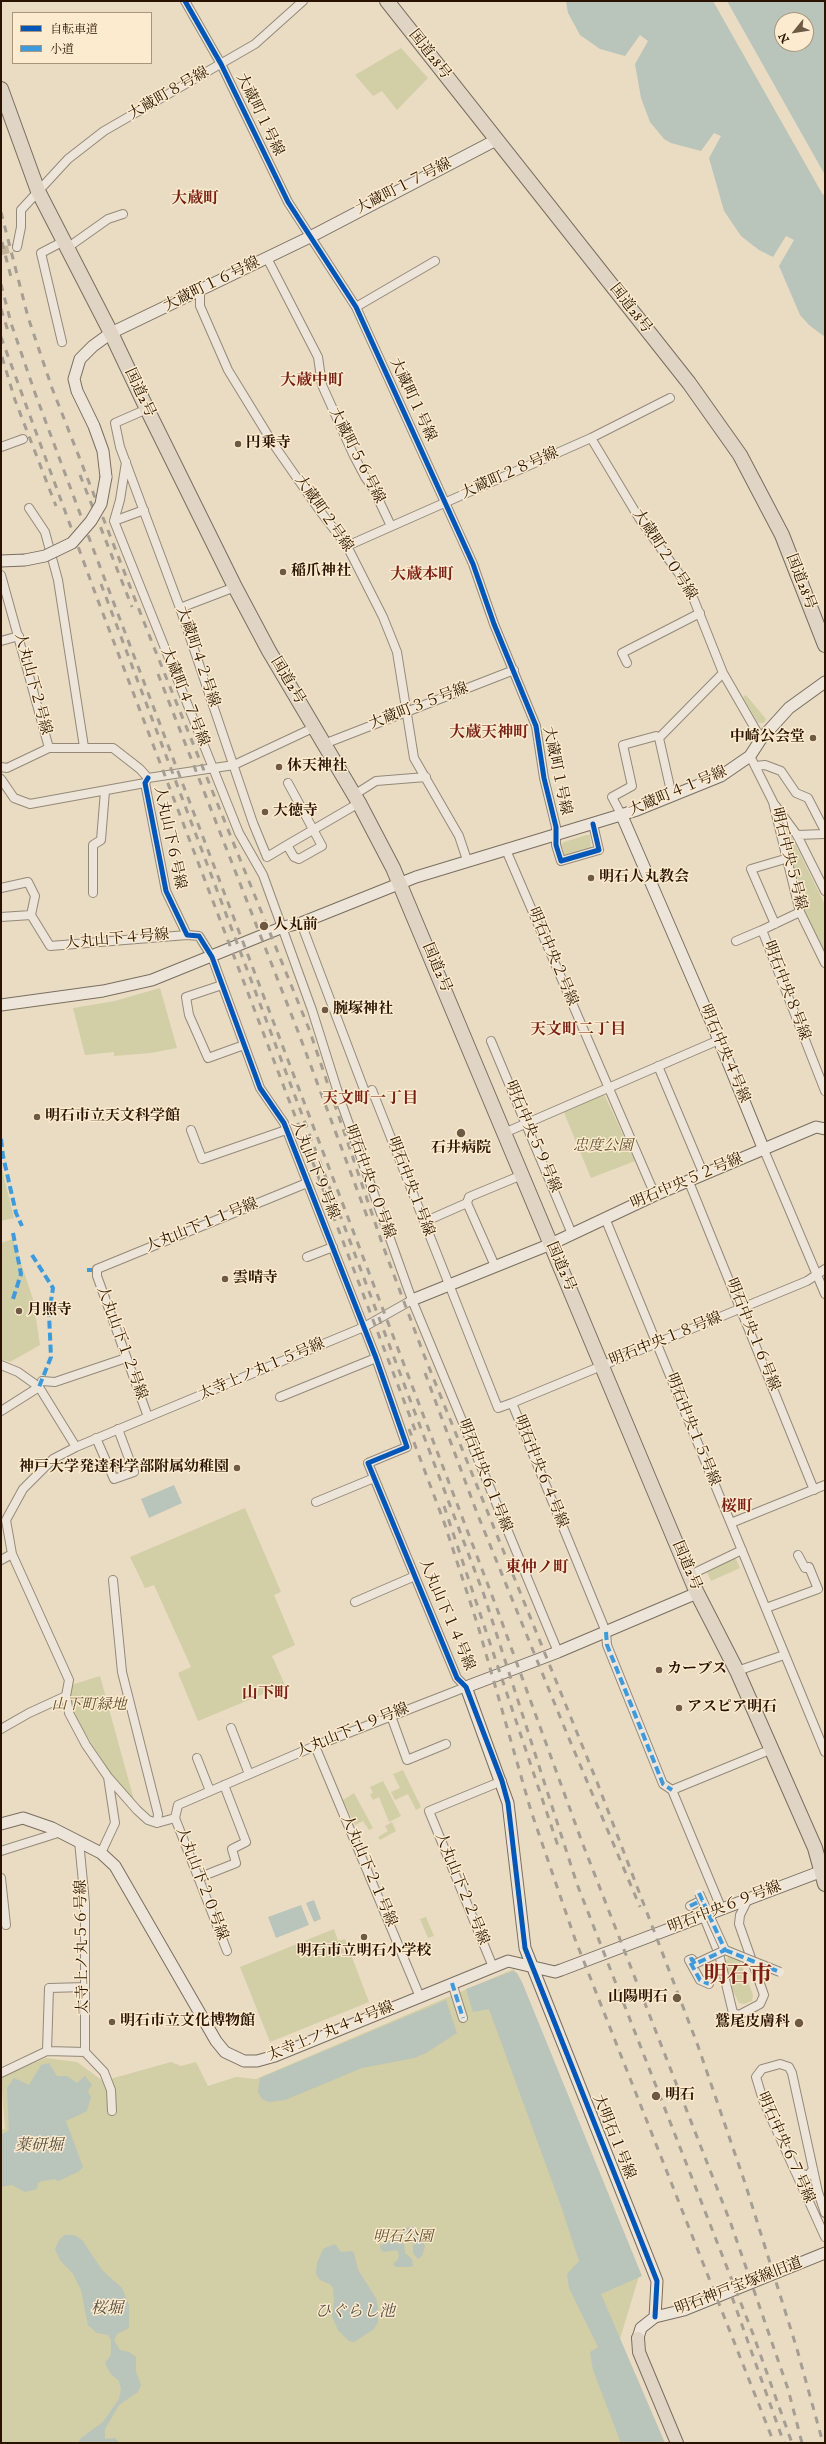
<!DOCTYPE html>
<html>
<head>
<meta charset="utf-8">
<style>
	body { margin:0 }
	#map { position:relative; width:826px; height:2444px; overflow:hidden; background:#eadcc3; font-family:"IM FELL English","Noto Serif JP",serif }
	canvas { display:block }
	.frame { position:absolute; inset:0; border:2px solid #291300; pointer-events:none }
	.legend { position:absolute; left:12px; top:12px; width:140px; height:52px; box-sizing:border-box; background:#fcebce; border:1px solid #a8957c; margin:0; padding:5px 7px; list-style:none; font-size:12px; color:#291300 }
	.legend li { display:flex; align-items:center; gap:8px; height:20px }
	.legend b { width:20px; border:1px solid #a8957c }
	.north { position:absolute; left:774px; top:12px; width:40px; height:40px; box-sizing:border-box; background:#fcebce; border:1px solid #a8957c; border-radius:50%; rotate:240deg; font-size:11px; font-weight:700; line-height:16px; text-align:center; color:#291300 }
	.north::after { content:''; display:block; margin:auto; width:14px; height:18px; background:#6d5944; clip-path:polygon(50% 0,100% 100%,50% 72%,0 100%) }
</style>
</head>
<body>
<div id="map">
<canvas width="826" height="2444"></canvas>
<div class="frame"></div>
<ul class="legend">
<li><b style="height:5px;background:#0057b8"></b>自転車道</li>
<li><b style="height:5px;background:#3d9adc"></b>小道</li>
</ul>
<div class="north">N</div>
</div>
<script>
const context = document.querySelector('canvas').getContext('2d');
context.lineJoin = 'round';
function fillPath(path, color) {
  context.fillStyle = color;
  context.fill(path, 'evenodd');
}
function shape(rows) {
  const path = new Path2D();
  for (const r of rows) {
    path.moveTo(r[0], r[1]);
    for (let i = 2; i < r.length; i += 2) path.lineTo(r[i], r[i + 1]);
  }
  return path;
}
function strokePath(path, color, width, dash) {
  context.strokeStyle = color;
  context.lineWidth = width;
  context.lineCap = dash ? 'butt' : 'round';
  context.setLineDash(dash || []);
  context.stroke(path);
}
function label(font, color, halo, rows, align = 'center') {
  context.font = font + ' "IM FELL English","Noto Serif JP",serif';
  context.lineWidth = 3;
  context.setLineDash([]);
  context.textBaseline = 'middle';
  context.strokeStyle = halo;
  context.fillStyle = color;
  for (const [text, x, y, turn = 0] of rows) {
    context.save();
    context.translate(x, y);
    context.rotate((+turn || 0) * Math.PI / 180);
    context.textAlign = isNaN(turn) ? turn : align;
    if (halo) context.strokeText(text, 0, 0);
    context.fillText(text, 0, 0);
    context.restore();
  }
}
const green = shape([
	[401,48,428,78,397,110,382,91,373,96,355,75],
	[746,695,766,719,764,723,758,723,743,697],
	[786,825,825,905,825,957,808,924,798,892],
	[586,835,590,835,591,848,568,855,564,854,561,844,564,842],
	[160,988,177,1048,151,1053,114,1056,114,1052,85,1055,73,1008,115,1001],
	[599,1093,604,1094,635,1161,591,1178,562,1108],
	[1,1165,14,1218,1,1221],
	[13,1239,33,1299,40,1345,10,1362,1,1359,1,1243],
	[245,1508,281,1592,274,1595,295,1645,272,1656,285,1685,198,1721,178,1673,191,1667,154,1585,145,1588,130,1557],
	[735,1557,740,1568,711,1581,706,1570],
	[100,1676,134,1800,115,1780,72,1713,70,1698,71,1685],
	[403,1770,421,1807,416,1810,408,1794,395,1800,391,1792,400,1788,393,1774],
	[383,1781,401,1816,389,1822,379,1797,373,1800,370,1794,373,1793,370,1787],
	[354,1793,373,1828,369,1830,363,1821,355,1825,343,1800],
	[392,1822,396,1831,380,1840,378,1837,388,1831,385,1826],
	[426,1917,434,1936,428,1938,420,1919],
	[334,1929,338,1941,345,1939,369,2002,270,2042,240,1967],
	[729,1956,740,1960,753,1995,752,2001,744,2004,739,2003,731,1987,726,1961],
	[514,1969,639,2276,620,2339,662,2443,1,2443,1,2130,5,2129,1,2077,46,2058,77,2062,103,2081,171,2062,181,2066,196,2062,208,2086,236,2077,256,2079]
]);
const water = shape([
	[566,1,825,1,825,337,809,325,800,315,779,266,794,240,786,236,773,257,759,250,741,236,724,211,709,158,721,136,714,133,701,151,671,143,664,139,650,122,641,98,635,64,648,41,640,35,625,56,600,49,580,35,568,13],
	[782,20,806,20,806,44,782,44],
	[174,1485,182,1503,149,1518,141,1499],
	[314,1900,321,1919,314,1922,306,1903],
	[301,1905,309,1925,276,1938,268,1917],
	[513,1971,517,1973,522,1982,642,2276,601,2294,665,2443,621,2443,593,2370,590,2352,598,2347,569,2288,567,2274,579,2261,561,2206,489,2009,473,2012,466,1989],
	[446,2000,457,2033,426,2053,414,2058,362,2068,285,2100,269,2102,262,2099,258,2092,260,2078],
	[49,2063,57,2076,67,2076,77,2083,85,2076,92,2085,88,2091,91,2097,87,2111,66,2121,83,2167,78,2172,58,2181,55,2179,42,2181,38,2183,37,2189,25,2192,12,2185,1,2187,1,2135,9,2130,7,2088,14,2078,29,2085,41,2065],
	[408,2227,414,2227,422,2237,425,2247,422,2256,418,2259,413,2253,413,2238,405,2238,403,2235,405,2229],
	[65,2235,74,2235,82,2240,102,2270,122,2288,129,2305,129,2328,117,2334,114,2340,120,2350,129,2352,136,2357,136,2372,141,2385,138,2392,119,2405,105,2429,105,2439,115,2438,120,2443,78,2443,81,2438,103,2422,119,2399,121,2389,119,2381,110,2373,105,2363,111,2355,111,2340,108,2335,97,2333,88,2325,81,2290,73,2274,60,2260,55,2249,59,2240],
	[396,2236,404,2244,405,2253,412,2259,413,2266,410,2267,396,2267,393,2264,398,2259,399,2255,397,2250,384,2252,381,2250,380,2246],
	[335,2244,341,2252,352,2251,354,2253,358,2270,376,2298,378,2307,378,2322,374,2329,354,2342,349,2341,338,2330,332,2316,334,2302,333,2288,330,2284,320,2280,316,2274,317,2263,323,2249]
]);
const pier = shape([
	[713,1,727,1,825,175,825,193,823,195]
]);
const streetTunnel = shape([
	[1,251,17,247]
]);
const street = shape([
	[185,1,221,64,288,202,356,307,473,564,494,624,536,726,544,778,556,827,556,845,561,861,599,850,593,824],
	[17,247,21,227,21,210,68,159,104,131,255,44,303,1],
	[67,248,108,219,123,214],
	[267,258,318,357,322,385,354,456,365,477,373,488,391,526],
	[200,289,200,306,228,370,274,445,320,511,347,546,383,617,397,652,414,758,459,836,467,860],
	[356,307,435,261],
	[62,342,41,253,64,241],
	[147,409,115,423,120,447,180,608,253,823,267,857,287,845,294,857,299,859,322,846,288,783],
	[591,438,639,518,680,575,694,600,723,673,761,739],
	[1,447,23,439],
	[126,462,120,500,114,521,239,833,263,875,312,1010,341,1102,412,1300,558,1652],
	[29,508,45,532,58,580,84,747],
	[114,521,144,510],
	[347,546,591,438,670,398],
	[1,575,49,748],
	[180,608,235,587],
	[1,641,19,636],
	[627,663,622,653,700,613],
	[324,744,514,670],
	[750,756,773,802,800,912,825,963],
	[755,766,765,765,781,771,796,793,808,798,825,831],
	[1,767,7,768,49,748,113,748,140,769,148,778,234,765,315,727],
	[1,779,14,798,30,804,145,783],
	[354,795,376,781,426,777],
	[672,796,659,738,723,673],
	[775,805,797,835,825,891],
	[622,816,612,797,632,786,623,745,656,736,659,738],
	[797,835,825,834],
	[287,845,359,803],
	[506,850,655,1195],
	[1,888,28,882,35,896,31,915,50,946,187,935],
	[93,893,93,845,101,840,105,791],
	[800,912,762,930,825,1091],
	[1,917,31,915],
	[301,923,365,1092],
	[775,924,751,869,785,859],
	[736,941,762,930],
	[222,985,186,997,189,1015,208,1058,244,1045],
	[491,1041,572,1234],
	[658,1066,704,1175],
	[372,1090,498,1408,512,1403],
	[191,1130,202,1159,286,1130],
	[504,1133,719,1040],
	[764,1150,825,1294],
	[689,1182,814,1490],
	[467,1203,495,1266],
	[605,1218,825,1752],
	[424,1222,467,1203,469,1197,522,1175],
	[307,1257,333,1247],
	[1,1365,18,1372,39,1387,76,1447,364,1327,412,1300],
	[42,1381,55,1382,126,1358],
	[280,1397,376,1358],
	[1,1411,39,1387],
	[148,1417,97,1276,97,1269,307,1183],
	[96,1438,114,1479,134,1472,118,1429],
	[316,1502,374,1478],
	[731,1523,825,1485],
	[1,1560,12,1554],
	[690,1575,742,1550],
	[113,1580,122,1672,158,1814,157,1823],
	[355,1602,415,1576],
	[766,1608,818,1589,809,1567,805,1568,798,1555],
	[737,1671,784,1655],
	[66,1696,69,1680,12,1554,6,1520,23,1489,53,1459,76,1447],
	[391,1716,407,1760,446,1744],
	[231,1728,249,1774],
	[1,1729,29,1713,66,1696,69,1713,86,1745,108,1777],
	[315,1746,420,1997],
	[197,1758,210,1791],
	[672,1790,663,1784,661,1779,607,1645,606,1632,512,1403,807,1281,825,1269],
	[672,1790,722,1910],
	[672,1790,772,1749],
	[175,1818,227,1951],
	[79,1841,85,1903,85,2052],
	[1,1851,61,1832],
	[101,1853,115,1823,108,1777,137,1810,148,1820,157,1823,175,1818,178,1805,315,1746,466,1687,457,1678,368,1463,407,1447,376,1358,284,1123,260,1088,212,957,199,936,187,935,166,891,145,783,148,778],
	[1,1878,6,1925],
	[198,1878,236,1863,232,1849,246,1842,224,1785],
	[690,1906,702,1900],
	[704,1917,719,1954,733,2013,739,2015,760,2004,764,1995,739,1924,740,1915,747,1901],
	[695,1964,692,1959,689,1960,700,1980,709,1984],
	[493,1967,429,1811,502,1781],
	[452,1983,463,2018],
	[47,2051,49,1988,85,1987],
	[1,2073,47,2051,85,2052,104,2072,111,2090,112,2111],
	[795,2171,808,2176,813,2169],
	[825,2213,818,2192,792,2073,789,2067,780,2064,762,2069,756,2077,763,2100,825,2237]
]);
const secondary = shape([
	[106,477,103,451,94,426,77,391,74,379,80,359,93,346,111,333,312,236,496,140],
	[622,816,719,1040,764,1150],
	[1,1005,103,991,152,980,283,927,301,923,416,877,637,810,721,776,750,756,761,739,789,708,825,682],
	[412,1300,551,1244,655,1195,816,1127,825,1129],
	[1,1824,23,1818,52,1828,101,1853,115,1866,216,2041,225,2052,244,2061,257,2061,275,2056,508,1961,555,1972,561,1970,825,1870],
	[655,2317,657,2281,525,1948,508,1803,466,1687,558,1652,697,1593],
	[638,2338,641,2328,655,2317,684,2310,825,2253]
]);
const primary = shape([
	[638,2338,639,2352,677,2443]
]);
const highway = shape([
	[387,1,689,383,740,455,782,535,825,645],
	[1,89,38,191,111,333,147,409,235,587,269,651,359,803,393,868,697,1593,737,1671,815,1848,825,1884]
]);
const rail = shape([
	[1,212,28,317,52,388,153,645,309,1029,383,1246,424,1355,597,1782,698,2046,745,2183,797,2349,823,2443],
	[2,242,11,277],
	[1,284,11,323,35,393,94,551,496,1606,582,1842,731,2224,788,2389,802,2443],
	[1,309,9,334],
	[1,337,97,598,417,1435],
	[2,357,15,400,56,506],
	[80,475,132,607],
	[101,584,484,1595,577,1884,753,2334,792,2443],
	[158,674,299,1034,368,1219],
	[425,1373,477,1513,565,1729,640,1907],
	[409,1429,444,1522,478,1626,531,1811,575,1939,774,2443],
	[444,1506,559,1849],
	[732,2297,784,2443]
]);
const streetBridge = shape([
	[725,1950,780,1972],
	[695,1964,725,1950,699,1893]
]);
const secondaryBridge = shape([
	[1,561,25,560,45,556,72,543,91,521,101,504,106,477]
]);
const quiet = shape([
	[1,1139,3,1156,16,1213,22,1226],
	[13,1233,21,1274,13,1299],
	[32,1255,53,1288,49,1314,51,1357,39,1387],
	[87,1270,92,1270],
	[606,1632,607,1645,661,1779,663,1784,672,1790],
	[699,1893,725,1950,695,1964,692,1959,689,1960,700,1980,709,1984],
	[690,1906,702,1900],
	[725,1950,780,1972],
	[452,1983,463,2018]
]);
const cycleway = shape([
	[185,1,221,64,288,202,356,307,473,564,494,624,536,726,544,778,556,827,556,845,561,861,599,850,593,824],
	[148,778,145,783,166,891,187,935,199,936,212,957,260,1088,284,1123,376,1358,407,1447,368,1463,457,1678,466,1687,502,1781,508,1803,525,1948,657,2281,655,2317]
]);
const markers = [
	[238,444,4,"#6d5944"],
	[283,572,4,"#6d5944"],
	[813,738,4,"#6d5944"],
	[279,767,4,"#6d5944"],
	[265,812,4,"#6d5944"],
	[591,878,4,"#6d5944"],
	[264,926,5,"#6d5944"],
	[325,1010,4,"#6d5944"],
	[37,1117,4,"#6d5944"],
	[461,1133,5,"#6d5944"],
	[225,1279,4,"#6d5944"],
	[19,1311,4,"#6d5944"],
	[237,1468,4,"#6d5944"],
	[659,1670,4,"#6d5944"],
	[679,1708,4,"#6d5944"],
	[364,1937,4,"#6d5944"],
	[677,1998,5,"#6d5944"],
	[112,2022,4,"#6d5944"],
	[799,2023,5,"#6d5944"],
	[656,2096,5,"#6d5944"]
];
const streetNames = [
	["国道28号",429,55,52],
	["大蔵町８号線",169,94,-30],
	["大蔵町１号線",259,115,64],
	["大蔵町１７号線",404,187,-27],
	["大蔵町１６号線",212,285,-26],
	["国道28号",630,309,52],
	["国道2号",139,393,65],
	["大蔵町１号線",412,400,65],
	["大蔵町５６号線",356,456,63],
	["大蔵町２８号線",510,474,-24],
	["大蔵町２号線",323,514,55],
	["大蔵町２０号線",664,555,57],
	["国道28号",800,582,69],
	["大蔵町４２号線",197,657,71],
	["国道2号",287,681,59],
	["人丸山下２号線",32,684,75],
	["大蔵町４７号線",184,697,68],
	["大蔵町３５号線",419,707,-21],
	["大蔵町１号線",556,771,78],
	["大蔵町４１号線",678,792,-23],
	["人丸山下６号線",169,838,78],
	["明石中央５号線",788,859,76],
	["人丸山下４号線",117,940,-5],
	["明石中央２号線",552,957,67],
	["国道2号",436,968,67],
	["明石中央８号線",786,991,69],
	["明石中央４号線",724,1054,67],
	["明石中央５９号線",532,1137,67],
	["人丸山下９号線",314,1170,68],
	["明石中央６０号線",369,1182,70],
	["明石中央５２号線",687,1182,-23],
	["明石中央１号線",410,1187,69],
	["人丸山下１１号線",202,1226,-22],
	["国道2号",560,1267,67],
	["明石中央１６号線",752,1335,68],
	["明石中央１８号線",666,1340,-22],
	["人丸山下１２号線",121,1343,70],
	["太寺上ノ丸１５号線",262,1370,-23],
	["明石中央１５号線",692,1430,68],
	["明石中央６４号線",540,1472,68],
	["明石中央６１号線",484,1476,68],
	["国道2号",686,1566,67],
	["人丸山下１４号線",446,1615,67],
	["人丸山下１９号線",353,1731,-22],
	["人丸山下２１号線",368,1871,67],
	["人丸山下２０号線",201,1884,69],
	["人丸山下２２号線",461,1889,68],
	["明石中央６９号線",725,1908,-21],
	["太寺上ノ丸５６号線",83,1947,-91],
	["太寺上ノ丸４４号線",331,2032,-22],
	["大明石１号線",613,2137,68],
	["明石中央６７号線",785,2148,66],
	["明石神戸宝塚線旧道",739,2287,-21]
];
const poiNames = [
	["円乗寺",246,444],
	["稲爪神社",291,572],
	["中崎公会堂",805,738,"right"],
	["休天神社",287,767],
	["大徳寺",273,812],
	["明石人丸教会",599,878],
	["人丸前",273,926],
	["腕塚神社",333,1010],
	["明石市立天文科学館",45,1117],
	["石井病院",461,1149,"center"],
	["雲晴寺",233,1279],
	["月照寺",27,1311],
	["神戸大学発達科学部附属幼稚園",229,1468,"right"],
	["カーブス",667,1670],
	["アスピア明石",687,1708],
	["明石市立明石小学校",364,1952,"center"],
	["山陽明石",668,1998,"right"],
	["明石市立文化博物館",120,2022],
	["鷲尾皮膚科",790,2023,"right"],
	["明石",665,2096]
];
const parkNames = [
	["忠度公園",603,1147],
	["山下町緑地",89,1706],
	["明石公園",403,2238]
];
const neighbourhoodNames = [
	["大蔵町",195,200],
	["大蔵中町",312,382],
	["大蔵本町",422,576],
	["大蔵天神町",489,734],
	["天文町二丁目",578,1031],
	["天文町一丁目",370,1100],
	["桜町",737,1508],
	["東仲ノ町",537,1569],
	["山下町",266,1695]
];
const waterNames = [
	["薬研堀",39,2147],
	["桜堀",107,2310],
	["ひぐらし池",355,2313]
];
const townNames = [
	["明石市",738,1977]
];
fillPath(green, '#d2cea5');
fillPath(water, '#b9c4bb');
fillPath(pier, '#eadcc3');
strokePath(streetTunnel, '#c3b49c', 8, [8, 4]);
strokePath(street, '#948979', 10);
strokePath(secondary, '#796e5f', 13);
strokePath(primary, '#796e5f', 14);
strokePath(highway, '#796e5f', 16);
strokePath(street, '#ede5d9', 8);
strokePath(secondary, '#ede5d9', 11);
strokePath(primary, '#e0d5c4', 12);
strokePath(highway, '#e0d5c4', 14);
strokePath(rail, '#a69e93', 3, [7, 7]);
strokePath(streetBridge, '#948979', 10, []);
strokePath(secondaryBridge, '#796e5f', 13, []);
strokePath(streetBridge, '#ede5d9', 8);
strokePath(secondaryBridge, '#ede5d9', 11);
strokePath(quiet, '#3d9adc', 4, [8, 4]);
strokePath(cycleway, '#0057b8', 5);
for (const [x, y, r, color] of markers) {
  const dot = new Path2D();
  dot.arc(x, y, r, 0, 2 * Math.PI);
  context.fillStyle = color;
  context.fill(dot);
  strokePath(dot, '#fcebce', 1.5);
}
label('15px', '#291300', '#fcebce', streetNames);
label('bold 15px', '#291300', '#fcebce', poiNames, 'left');
label('italic 15px', '#5e5031', '#fcebce', parkNames);
label('bold 16px', '#7a1f14', '#fcebce', neighbourhoodNames);
label('italic 16px', '#544d40', '#fcebce', waterNames);
label('bold 23px', '#7a1f14', '#fcebce', townNames);
</script>
</body>
</html>
